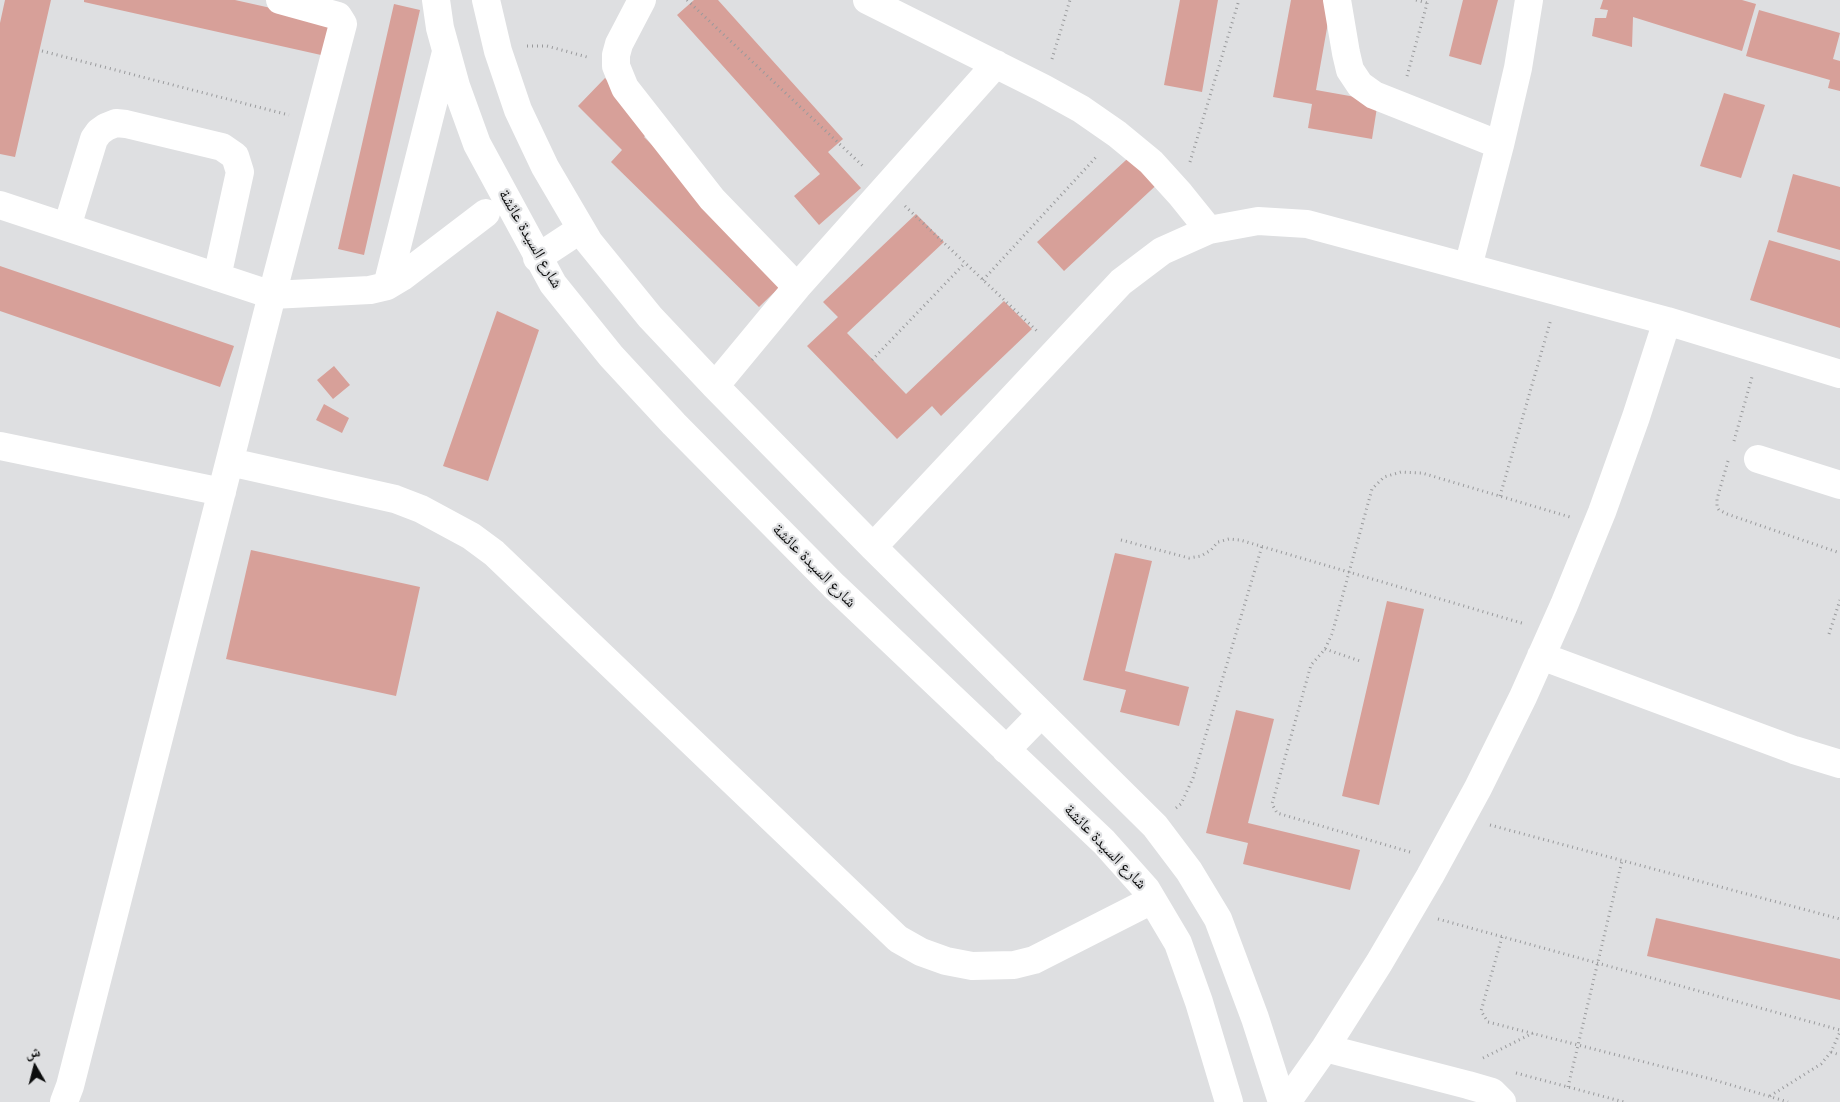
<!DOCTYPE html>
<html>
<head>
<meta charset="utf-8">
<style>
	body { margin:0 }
	#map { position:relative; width:1840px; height:1102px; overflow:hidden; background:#dedfe1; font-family:"Space Grotesk","Noto Naskh Arabic",sans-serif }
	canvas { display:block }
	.north { position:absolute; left:10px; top:1042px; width:50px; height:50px; -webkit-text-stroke:4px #dedfe1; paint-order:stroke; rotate:352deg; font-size:14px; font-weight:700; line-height:20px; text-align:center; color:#0d0e0e }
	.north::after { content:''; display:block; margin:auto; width:18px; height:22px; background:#0d0e0e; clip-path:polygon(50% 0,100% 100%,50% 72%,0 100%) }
</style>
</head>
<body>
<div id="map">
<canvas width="1840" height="1102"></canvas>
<div class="north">ش</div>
</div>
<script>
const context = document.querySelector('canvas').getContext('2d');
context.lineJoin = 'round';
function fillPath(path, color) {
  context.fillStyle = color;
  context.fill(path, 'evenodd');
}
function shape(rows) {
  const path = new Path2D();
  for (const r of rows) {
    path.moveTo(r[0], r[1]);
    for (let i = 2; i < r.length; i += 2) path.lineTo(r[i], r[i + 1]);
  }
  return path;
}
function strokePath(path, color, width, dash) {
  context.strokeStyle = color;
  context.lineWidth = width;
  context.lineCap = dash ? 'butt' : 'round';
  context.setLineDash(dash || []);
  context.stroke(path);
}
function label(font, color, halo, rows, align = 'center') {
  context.font = font + ' "Space Grotesk","Noto Naskh Arabic",sans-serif';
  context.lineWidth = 4.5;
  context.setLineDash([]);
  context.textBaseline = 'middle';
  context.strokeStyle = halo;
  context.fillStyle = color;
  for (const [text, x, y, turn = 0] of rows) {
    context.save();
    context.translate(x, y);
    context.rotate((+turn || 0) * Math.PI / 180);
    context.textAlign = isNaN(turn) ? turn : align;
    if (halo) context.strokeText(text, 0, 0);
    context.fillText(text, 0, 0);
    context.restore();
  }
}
const building = shape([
	[5,0,51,0,15,157,0,154,0,23],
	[84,0,235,0,338,23,330,57,84,2],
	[694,0,718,0,843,139,828,152,861,188,819,225,794,196,820,174,677,15],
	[1180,0,1218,0,1202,92,1164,85],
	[1291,0,1332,0,1316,90,1378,101,1372,139,1308,128,1312,104,1273,97],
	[1463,0,1498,0,1481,65,1449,56],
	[1603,0,1742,0,1756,4,1742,51,1633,17,1632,47,1592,36,1595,18,1606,18,1608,10,1600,9],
	[394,4,420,10,364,255,338,249],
	[1759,10,1840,33,1833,59,1840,61,1840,91,1828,88,1830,80,1746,56],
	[605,78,654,127,644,137,788,279,759,307,611,162,622,150,578,106],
	[1724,93,1765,105,1741,178,1700,166],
	[1138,149,1164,178,1064,271,1037,242],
	[1793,174,1840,187,1840,250,1777,232],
	[916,214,944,242,847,333,906,394,1004,301,1032,329,941,416,932,406,897,439,807,346,838,317,823,302],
	[1769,240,1840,261,1840,328,1750,300],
	[0,266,234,346,220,387,0,311],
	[497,311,539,330,488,481,443,466],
	[334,366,350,385,333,399,317,380],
	[324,404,349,418,342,433,316,420],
	[251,550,420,587,396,696,226,659],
	[1115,553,1152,561,1125,671,1189,687,1179,726,1120,712,1126,690,1083,680],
	[1387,601,1424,609,1379,805,1342,796],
	[1236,710,1274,719,1248,823,1360,850,1350,890,1243,864,1248,843,1206,833],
	[1656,918,1840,959,1840,1000,1647,956]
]);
const path = shape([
	[687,0,865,168],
	[1416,0,1427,3],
	[527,46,547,46,587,57],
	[42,51,289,115],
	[1052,59,1070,0],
	[1407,76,1428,0],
	[1190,162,1239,0],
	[905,206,1037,331],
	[983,280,1098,155],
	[872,360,965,263],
	[1734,441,1752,377],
	[1728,461,1717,499,1717,507,1719,510,1727,514,1840,553],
	[1500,496,1551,319],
	[1121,540,1189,558,1201,556,1211,550,1218,542,1229,539,1240,540,1525,624],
	[1829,634,1840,600],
	[1325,649,1360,661],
	[1176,808,1181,804,1193,778,1262,546],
	[1490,825,1840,919],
	[1410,852,1277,813,1272,804,1311,665,1325,649,1332,634,1372,489,1384,477,1401,472,1422,473,1570,517],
	[1438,919,1840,1030],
	[1502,937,1481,1011,1488,1022,1711,1079,1788,1102],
	[1831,1052,1840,1055],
	[1483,1058,1533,1033],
	[1516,1073,1624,1102],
	[1568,1087,1622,861],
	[1770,1096,1821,1064,1831,1052,1840,1032]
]);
const minor = shape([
	[436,0,440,28,456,86,477,144,553,284,611,356,674,424,834,586,1104,842,1146,889,1178,943,1199,1002,1229,1102],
	[486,0,498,51,518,110,545,167,589,242,650,317,715,386,873,547,1155,826,1189,871,1218,919,1255,1018,1282,1102],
	[642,0,619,44,616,55,616,66,625,88,712,199,797,287],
	[867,0,1043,88,1081,109,1117,134,1151,162,1180,194,1209,230],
	[1337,0,1346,53,1350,70,1360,85,1374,95,1500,145],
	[0,205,272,295,370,290,387,286,402,277,486,213],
	[67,227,94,139,99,132,106,127,116,123,126,124,222,147,235,156,240,172,217,277],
	[537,258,581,229],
	[1468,267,1500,145,1518,68,1529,0],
	[387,286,446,52],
	[715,386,797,287,996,64],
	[0,446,222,492],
	[1758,459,1840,485],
	[230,462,395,499,421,509,471,536,494,553,898,939,921,952,946,961,972,966,1014,965,1034,960,1152,900],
	[873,547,1121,282,1162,251,1209,230,1258,221,1307,224,1667,321,1840,374],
	[1541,656,1794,750,1840,764],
	[1006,750,1041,714],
	[1325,1048,1468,1085,1492,1092,1502,1102],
	[64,1102,70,1086,272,295,343,24,338,16,280,0],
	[1287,1102,1325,1048,1379,963,1430,876,1478,788,1523,697,1564,605,1602,512,1636,417,1667,321]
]);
const streetNames = [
	["شارع السيدة عائشة",530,239,60],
	["شارع السيدة عائشة",814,566,45],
	["شارع السيدة عائشة",1105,847,46]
];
fillPath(building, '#d7a099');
strokePath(path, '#999a9c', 3, [1, 4]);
strokePath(minor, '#fff', 28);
label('16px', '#0d0e0e', '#dedfe1', streetNames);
</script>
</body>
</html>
